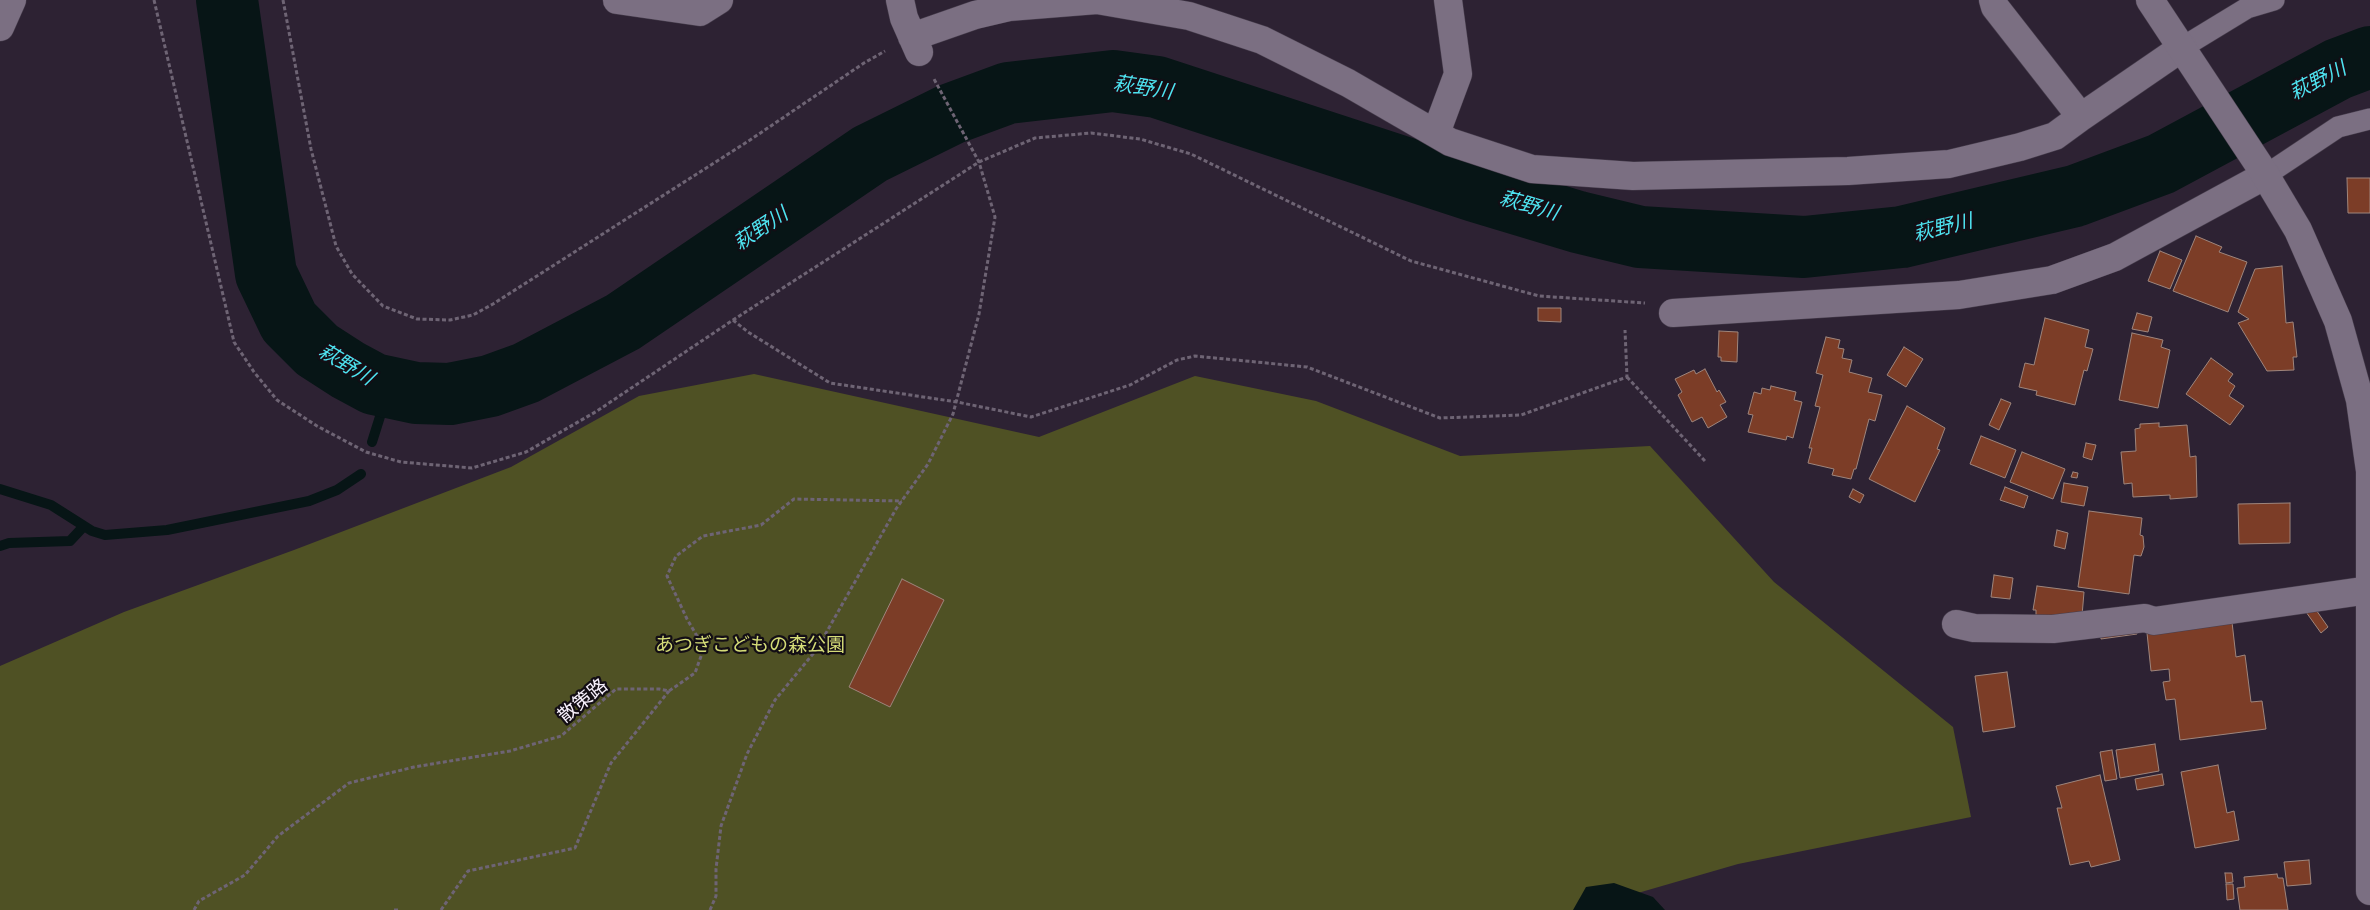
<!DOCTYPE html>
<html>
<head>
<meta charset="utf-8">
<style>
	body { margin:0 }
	canvas { display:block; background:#2d2233 }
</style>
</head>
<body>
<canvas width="2370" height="910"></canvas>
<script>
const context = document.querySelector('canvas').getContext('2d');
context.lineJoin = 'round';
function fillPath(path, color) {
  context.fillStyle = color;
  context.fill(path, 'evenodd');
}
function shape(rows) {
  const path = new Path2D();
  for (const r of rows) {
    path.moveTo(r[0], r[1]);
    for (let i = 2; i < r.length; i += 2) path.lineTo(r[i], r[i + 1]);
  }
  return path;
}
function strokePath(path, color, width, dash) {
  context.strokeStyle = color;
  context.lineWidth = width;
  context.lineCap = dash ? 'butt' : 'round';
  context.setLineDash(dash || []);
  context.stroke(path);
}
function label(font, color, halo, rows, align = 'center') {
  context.font = font + ' Mulish,"Noto Sans JP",sans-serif';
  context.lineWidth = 4.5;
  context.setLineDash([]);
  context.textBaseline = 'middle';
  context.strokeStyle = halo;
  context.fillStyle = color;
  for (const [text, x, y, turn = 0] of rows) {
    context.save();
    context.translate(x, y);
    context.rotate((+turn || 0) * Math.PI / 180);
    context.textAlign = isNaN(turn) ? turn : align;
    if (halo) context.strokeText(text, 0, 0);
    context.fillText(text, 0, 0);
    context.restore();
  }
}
const green = shape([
	[754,374,1039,437,1195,376,1316,401,1460,456,1650,446,1774,582,1953,727,1971,817,1738,864,1579,910,0,910,0,666,124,612,294,550,511,467,639,396]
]);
const water = shape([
	[1614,883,1653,897,1665,910,1573,910,1586,887]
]);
const stream = shape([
	[372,442,389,388],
	[0,489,51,505,92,531,105,535,167,530,309,501,337,490,361,474],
	[0,546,9,543,70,541,84,526]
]);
const river = shape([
	[227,0,266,274,289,322,317,350,348,370,374,384,416,393,450,394,490,386,526,373,623,322,870,154,951,114,1008,93,1113,81,1157,87,1475,191,1578,222,1640,237,1804,247,1902,237,2075,196,2161,164,2338,69,2370,57]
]);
const building = shape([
	[2347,178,2370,178,2370,213,2348,213,2347,178],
	[2196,236,2222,247,2219,252,2247,262,2228,312,2173,291,2196,236],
	[2160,251,2182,260,2170,289,2148,281,2160,251],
	[2282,266,2286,323,2293,322,2297,357,2293,357,2294,370,2267,371,2238,323,2249,319,2238,312,2255,269,2282,266],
	[1538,308,1561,308,1561,322,1538,321,1538,308],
	[2137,313,2152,317,2148,332,2132,329,2137,313],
	[2045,318,2089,330,2085,347,2093,349,2087,371,2084,370,2075,405,2036,395,2037,391,2019,387,2025,363,2034,365,2045,318],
	[1719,331,1738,332,1737,362,1721,361,1721,357,1718,357,1719,331],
	[2132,333,2163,340,2161,347,2170,350,2158,408,2119,400,2132,333],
	[1826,337,1840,340,1838,348,1844,349,1842,358,1852,360,1849,372,1872,378,1868,392,1882,395,1875,421,1869,419,1856,469,1854,469,1851,479,1832,475,1834,469,1808,463,1812,448,1809,448,1820,407,1815,406,1823,375,1816,373,1826,337],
	[1904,347,1923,359,1906,387,1887,375,1904,347],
	[2211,358,2233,374,2228,381,2235,386,2229,396,2244,406,2230,425,2186,394,2211,358],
	[1705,369,1717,392,1719,390,1726,402,1720,405,1727,417,1708,428,1702,417,1692,422,1678,395,1682,392,1675,379,1694,370,1696,374,1705,369],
	[1771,386,1796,392,1794,400,1802,402,1793,438,1787,436,1786,440,1748,432,1753,415,1748,414,1754,392,1761,394,1762,388,1770,390,1771,386],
	[2001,399,2011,403,1999,430,1989,425,2001,399],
	[1907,406,1945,428,1937,449,1940,450,1915,502,1869,479,1907,406],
	[2159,423,2159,427,2187,425,2190,457,2196,456,2197,497,2170,499,2170,495,2133,497,2132,483,2124,484,2121,452,2136,451,2135,429,2140,428,2140,424,2159,423],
	[1981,436,2016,450,2005,478,1970,464,1981,436],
	[2086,443,2096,445,2092,460,2083,457,2086,443],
	[2022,452,2065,469,2053,499,2010,482,2022,452],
	[2073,472,2078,473,2077,478,2071,477,2073,472],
	[2064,483,2088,487,2084,506,2061,502,2064,483],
	[2005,487,2028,496,2024,508,2000,500,2005,487],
	[1853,489,1864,495,1860,503,1849,497,1853,489],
	[2290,503,2290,543,2239,544,2238,504,2290,503],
	[2089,511,2142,518,2140,535,2143,536,2144,547,2141,556,2134,555,2129,594,2078,587,2089,511],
	[2057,530,2068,533,2065,549,2054,546,2057,530],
	[1994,575,2013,578,2010,599,1991,597,1994,575],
	[902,579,944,600,890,707,849,687,902,579],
	[2037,586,2084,592,2082,616,2036,618,2036,610,2033,610,2037,586],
	[2314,607,2328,627,2321,633,2306,612,2314,607],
	[2232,622,2236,657,2245,655,2251,702,2262,701,2266,729,2180,740,2175,699,2166,700,2163,682,2170,681,2169,669,2151,671,2147,633,2232,622],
	[2136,628,2137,634,2101,639,2101,633,2136,628],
	[2007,672,2015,727,1983,732,1975,676,2007,672],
	[2155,744,2159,771,2120,778,2116,750,2155,744],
	[2112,750,2117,779,2105,781,2100,752,2112,750],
	[2218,765,2227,813,2234,811,2239,840,2195,848,2181,772,2218,765],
	[2162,774,2164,785,2137,790,2135,779,2162,774],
	[2100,775,2120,860,2091,867,2089,861,2070,865,2057,808,2062,808,2056,786,2100,775],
	[2309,860,2311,884,2287,886,2284,862,2309,860],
	[2225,873,2232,873,2233,882,2226,883,2225,873],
	[2277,874,2278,878,2283,878,2288,910,2240,910,2237,888,2245,887,2244,877,2277,874],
	[2226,884,2233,884,2234,899,2227,900,2226,884]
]);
const path = shape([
	[154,0,234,342,254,372,277,400,317,426,366,452,401,462,472,468,526,452,597,411,733,320,979,162,1035,138,1091,133,1140,139,1191,154,1411,261,1539,296,1645,303],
	[283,0,311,149,336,246,352,274,383,306,417,319,450,320,473,315,493,304,750,140,864,63,885,51],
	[733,320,748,332,830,383,957,402,1031,417,1130,385,1177,360,1195,356,1307,367,1440,418,1521,415,1627,377,1625,330],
	[1627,377,1705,461],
	[194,910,199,901,245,875,278,836,349,783,414,767,510,751,561,736,616,689,659,689,669,691,695,673,704,648,687,619,667,576,676,556,703,536,761,525,794,499,902,501],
	[394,910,398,910],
	[441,910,468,871,575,848,611,763,669,691],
	[710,910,716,896,716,869,721,826,747,754,775,700,817,649,896,509,928,464,953,414,979,314,995,217,979,162,934,79]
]);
const service = shape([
	[2183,47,2247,8,2274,0],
	[2266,175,2338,127,2370,119]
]);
const minor = shape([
	[617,0,700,12,719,0],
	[900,0,904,18,919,52],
	[1993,0,1995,7,2081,117,2183,47],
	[0,27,12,0],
	[912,37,975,15,1009,7,1097,0,1189,16,1262,40,1348,83,1450,142,1532,169,1633,176,1848,171,1949,164,2020,147,2055,136,2081,117],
	[1436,133,1458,74,1448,0],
	[1673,313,1959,295,2052,280,2115,257,2266,175],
	[1956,624,1974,628,2053,629,2145,618,2154,621,2369,590]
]);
const tertiary = shape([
	[2150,0,2261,168,2298,230,2338,321,2360,400,2370,471,2370,891]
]);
const parkNames = [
	["あつぎこどもの森公園",750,645]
];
const streetNames = [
	["散策路",583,701,-39]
];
const waterNames = [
	["萩野川",2318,81,-27],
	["萩野川",1143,88,9],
	["萩野川",1529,206,16],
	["萩野川",1943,228,-14],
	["萩野川",761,229,-34],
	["萩野川",346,365,31]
];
fillPath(green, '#4f5124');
fillPath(water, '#071516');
strokePath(stream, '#071516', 10);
strokePath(river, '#071516', 62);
fillPath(building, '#7c3d27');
strokePath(building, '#9e857c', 1);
strokePath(service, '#473e4d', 22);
strokePath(minor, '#473e4d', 29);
strokePath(tertiary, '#473e4d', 29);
strokePath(path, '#6e6474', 3, [4, 2.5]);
strokePath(service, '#7b6f82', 21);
strokePath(minor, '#7b6f82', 28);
strokePath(tertiary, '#7b6f82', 28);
label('19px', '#d5dc78', '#130e15', parkNames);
label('19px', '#f8f1fd', '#130e15', streetNames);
label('italic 20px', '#4ee3f0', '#130e15', waterNames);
</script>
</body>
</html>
